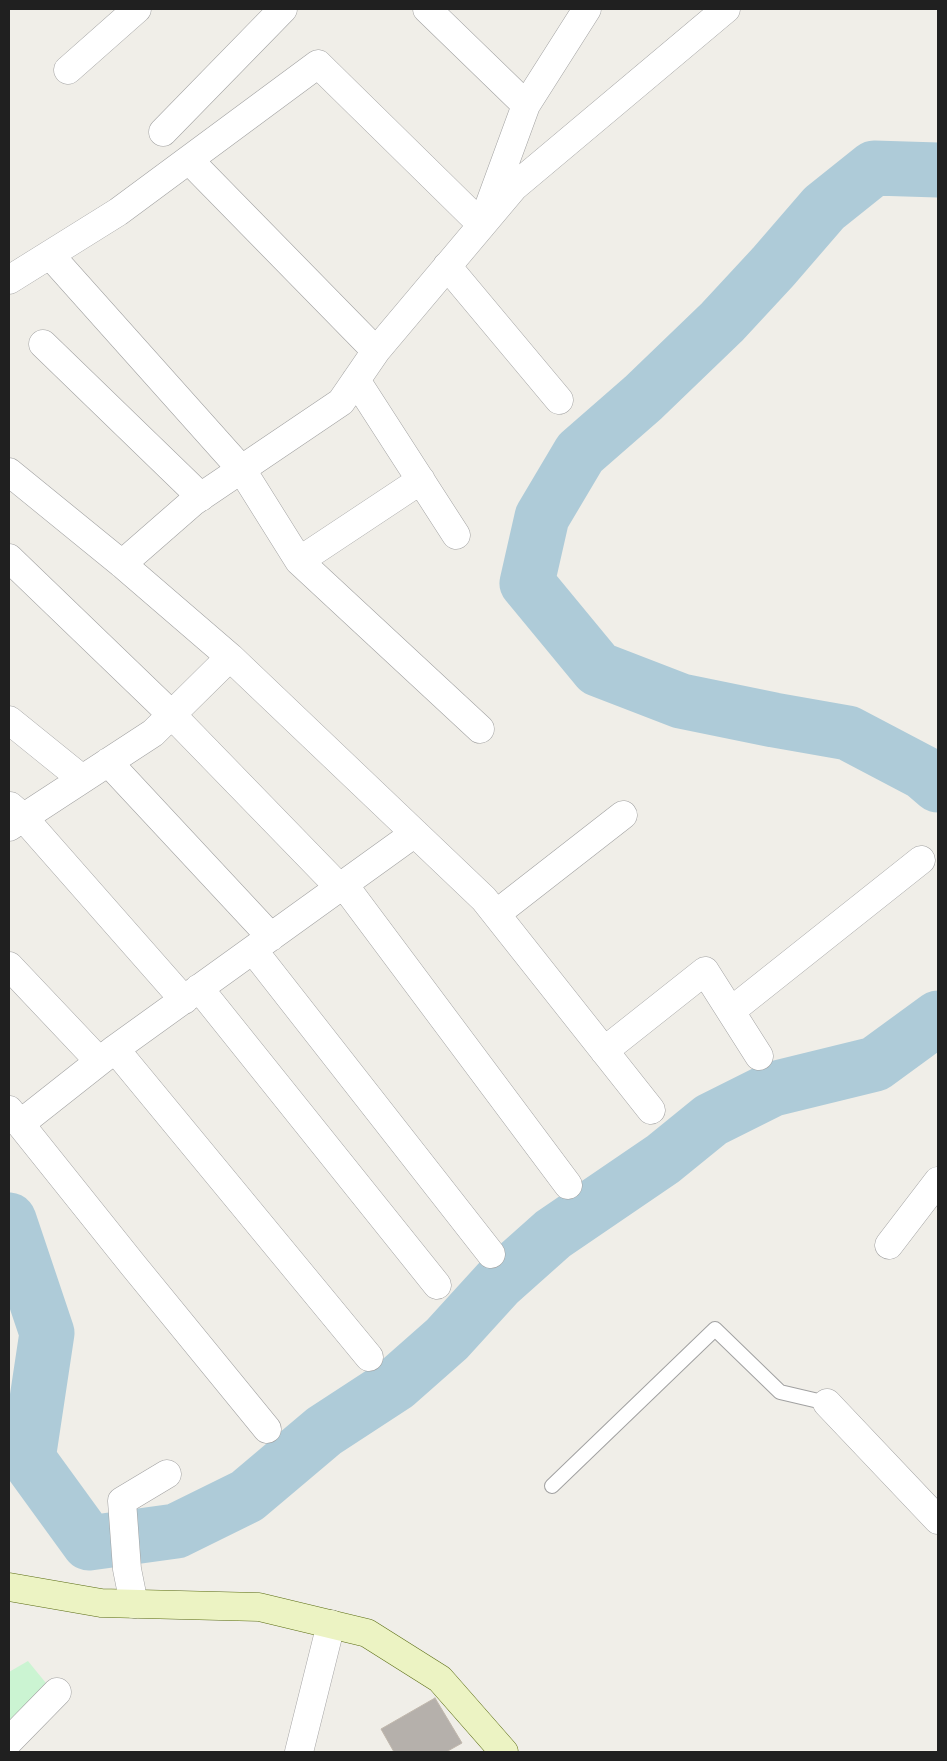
<!DOCTYPE html>
<html>
<head>
<meta charset="utf-8">
<style>
	body { margin:0 }
	#map { position:relative; width:947px; height:1761px; overflow:hidden; background:#f0eee8; font-family:Inter,sans-serif }
	canvas { display:block }
	.frame { position:absolute; inset:0; border:10px solid #202020; pointer-events:none }
</style>
</head>
<body>
<div id="map">
<canvas width="947" height="1761"></canvas>
<div class="frame"></div>
</div>
<script>
const context = document.querySelector('canvas').getContext('2d');
context.lineJoin = 'round';
function fillPath(path, color) {
  context.fillStyle = color;
  context.fill(path, 'evenodd');
}
function shape(rows) {
  const path = new Path2D();
  for (const r of rows) {
    path.moveTo(r[0], r[1]);
    for (let i = 2; i < r.length; i += 2) path.lineTo(r[i], r[i + 1]);
  }
  return path;
}
function strokePath(path, color, width, dash) {
  context.strokeStyle = color;
  context.lineWidth = width;
  context.lineCap = dash ? 'butt' : 'round';
  context.setLineDash(dash || []);
  context.stroke(path);
}
const park = shape([
	[28,1661,50,1688,9,1727,9,1672]
]);
const river = shape([
	[938,170,874,168,824,208,773,267,722,322,643,398,580,453,542,517,527,583,598,669,681,701,774,720,848,733,924,773,938,785],
	[9,1220,47,1333,28,1459,89,1543,176,1531,247,1496,324,1431,396,1384,447,1339,498,1283,553,1234,663,1159,711,1120,773,1089,875,1064,938,1018]
]);
const building = shape([
	[435,1698,462,1743,446,1752,394,1752,381,1729,435,1698]
]);
const lane = shape([
	[552,1486,715,1329,780,1392,827,1403]
]);
const street = shape([
	[427,9,526,105],
	[68,70,137,9],
	[163,132,283,9],
	[189,160,376,351],
	[50,255,242,470,299,561,480,729],
	[447,266,559,400],
	[9,280,118,212,318,64,482,225,526,105,587,9],
	[43,344,201,497],
	[356,380,456,535],
	[9,472,122,564,230,657,484,899,651,1110],
	[9,558,172,715,340,888],
	[299,561,421,480],
	[122,564,193,502,341,402,376,351,514,187,726,9],
	[9,720,82,779],
	[108,762,271,937],
	[10,806,23,817,184,1000],
	[9,827,153,733,230,657],
	[344,885,568,1185],
	[496,914,623,815],
	[253,950,491,1254],
	[9,966,99,1061],
	[199,988,437,1285],
	[731,1011,921,860],
	[115,1049,369,1357],
	[604,1051,705,971,759,1056],
	[9,1110,133,1265,267,1429],
	[20,1124,115,1049,415,833],
	[889,1245,938,1181],
	[827,1403,938,1520],
	[134,1604,127,1569,122,1501,167,1474],
	[9,1741,57,1692],
	[299,1752,331,1624]
]);
const secondary = shape([
	[9,1587,101,1603,259,1607,367,1633,440,1679,504,1752]
]);
fillPath(park, '#cbf4d2');
strokePath(river, '#aecbd8', 55);
fillPath(building, '#b5b0ab');
strokePath(building, '#c0b7ac', 1);
strokePath(lane, '#a1a1a1', 16);
strokePath(street, '#a1a1a1', 29);
strokePath(secondary, '#5a6c13', 29);
strokePath(lane, '#fff', 14);
strokePath(street, '#fff', 28);
strokePath(secondary, '#ecf3c3', 28);
</script>
</body>
</html>
